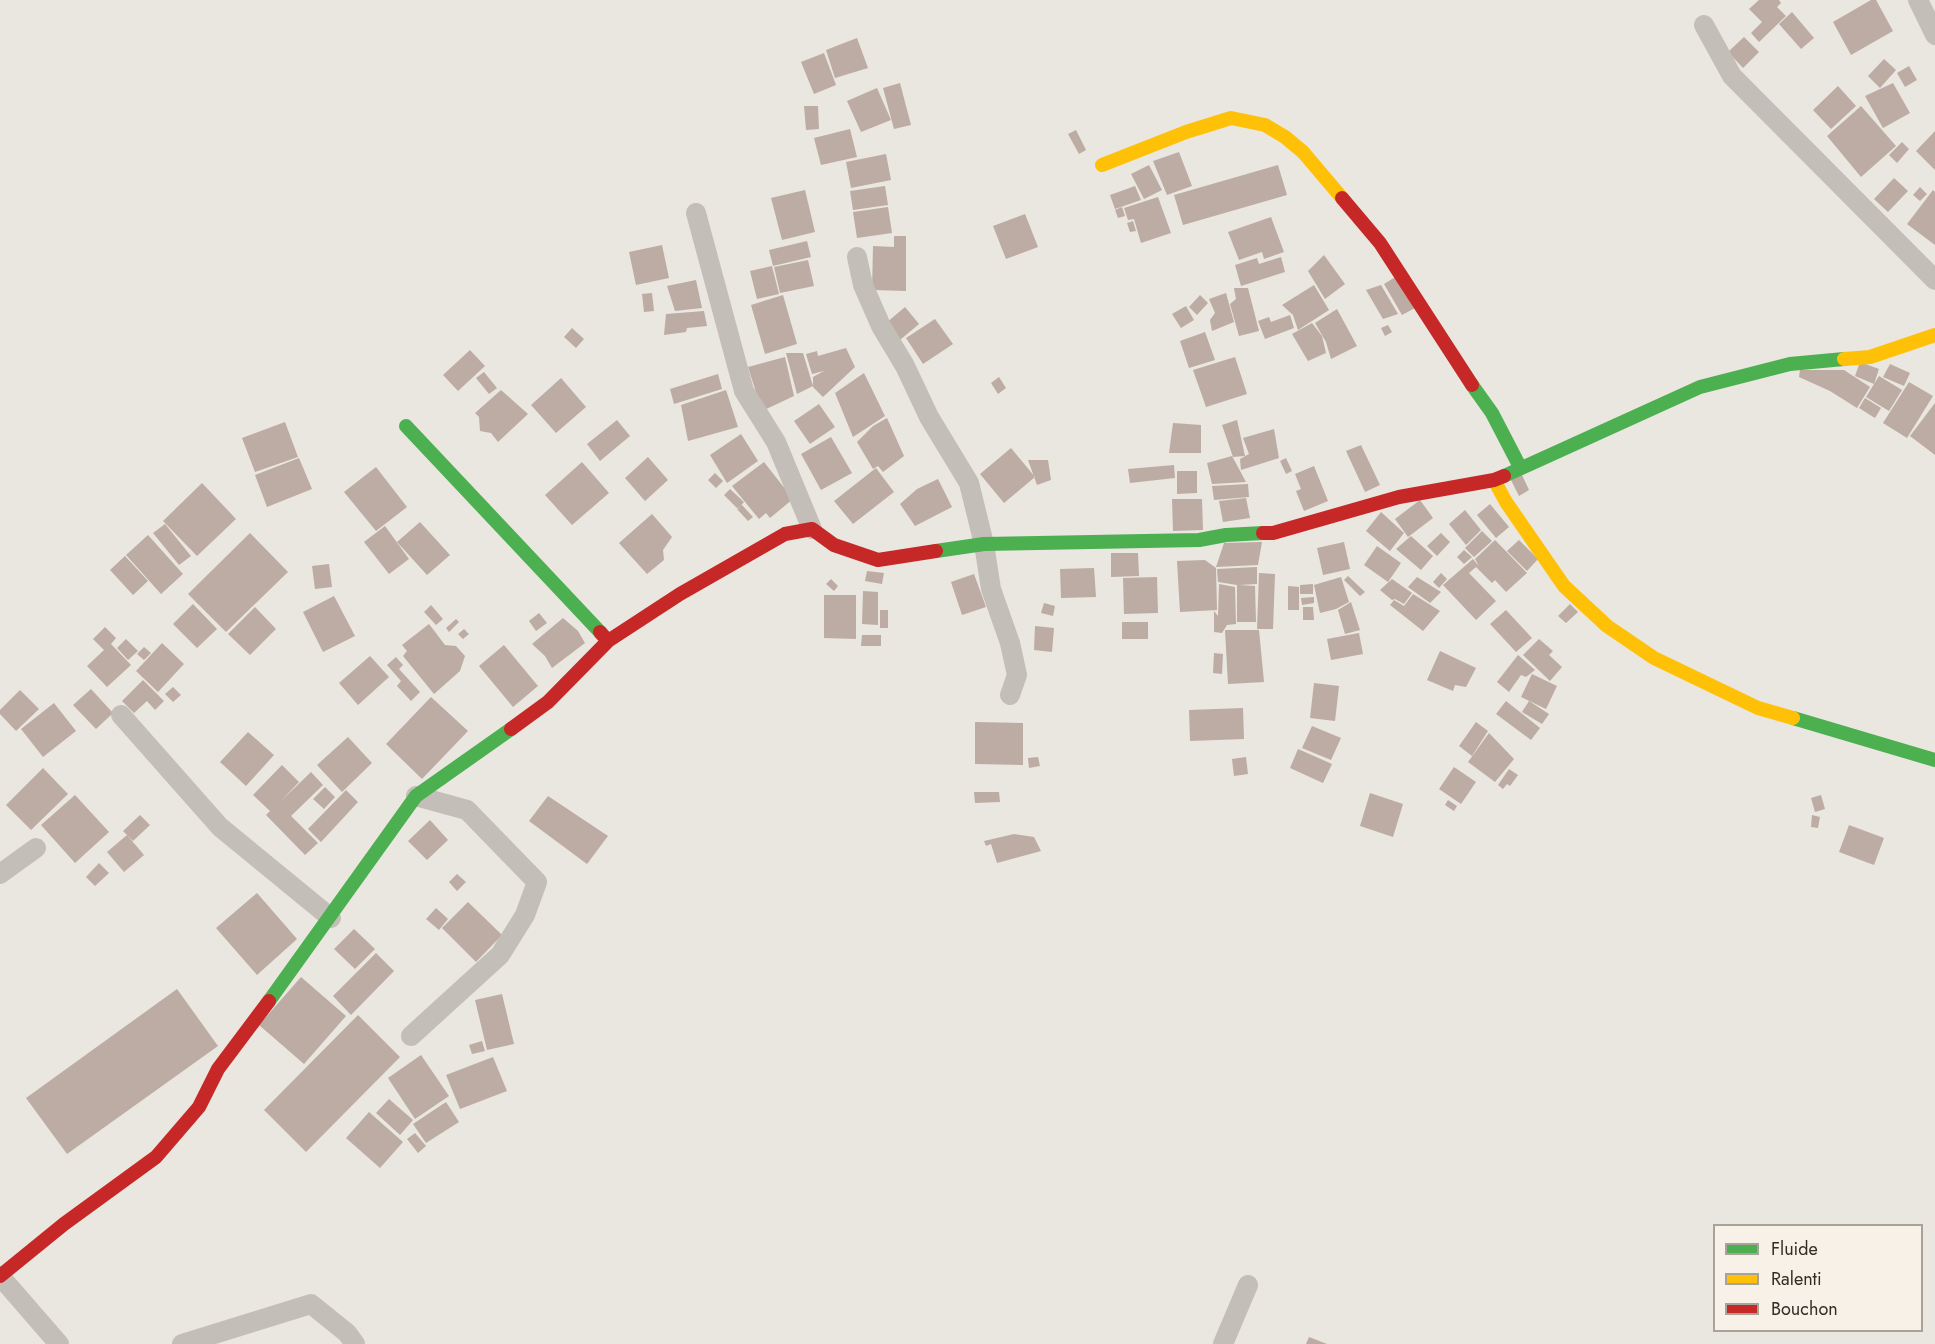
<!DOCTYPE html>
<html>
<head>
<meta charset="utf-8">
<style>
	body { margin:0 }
	#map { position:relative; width:1935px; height:1344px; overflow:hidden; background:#eae6e0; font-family:Jost,sans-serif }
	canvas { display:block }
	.legend { position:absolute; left:1713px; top:1224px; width:210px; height:108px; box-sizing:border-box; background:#f7f1e7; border:2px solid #a9a29a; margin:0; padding:8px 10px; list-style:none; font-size:18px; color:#332c27 }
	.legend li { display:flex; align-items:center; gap:12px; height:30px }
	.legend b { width:30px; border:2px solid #a9a29a }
</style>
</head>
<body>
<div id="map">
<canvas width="1935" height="1344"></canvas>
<ul class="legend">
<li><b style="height:8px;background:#4caf50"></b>Fluide</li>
<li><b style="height:8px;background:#ffc107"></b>Ralenti</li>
<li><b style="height:8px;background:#c62828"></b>Bouchon</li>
</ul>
</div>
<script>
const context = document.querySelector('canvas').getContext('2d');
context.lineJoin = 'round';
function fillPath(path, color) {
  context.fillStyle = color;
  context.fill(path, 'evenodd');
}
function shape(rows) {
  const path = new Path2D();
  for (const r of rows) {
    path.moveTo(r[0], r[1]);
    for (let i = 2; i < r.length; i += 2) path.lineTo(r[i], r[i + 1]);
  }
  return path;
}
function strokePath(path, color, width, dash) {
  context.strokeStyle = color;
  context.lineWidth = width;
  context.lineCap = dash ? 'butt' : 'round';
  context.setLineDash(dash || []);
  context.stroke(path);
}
const building = shape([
	[1759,0,1779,0,1781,3,1777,7,1786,16,1759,42,1751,33,1762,22,1749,9],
	[1871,0,1876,0,1893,31,1851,55,1833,22],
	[1792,12,1814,38,1801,49,1779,24],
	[1744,37,1759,52,1743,68,1728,52],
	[857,38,868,68,835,78,826,50],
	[824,53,836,85,814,94,801,62],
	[1884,59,1896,70,1880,88,1868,76],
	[1909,66,1917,80,1905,87,1897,73],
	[900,83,911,125,894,129,883,88],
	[1893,83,1910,113,1883,128,1865,96],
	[1838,86,1856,106,1831,129,1813,110],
	[877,88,891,120,861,132,847,101],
	[804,106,818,106,819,129,806,130],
	[1861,106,1896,146,1861,177,1827,136],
	[850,129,857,157,821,165,814,138],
	[1076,130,1086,150,1079,154,1068,134],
	[1935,131,1935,170,1916,151],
	[1902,142,1909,149,1897,163,1889,155],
	[1179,152,1192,186,1167,195,1153,161],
	[886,154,891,180,851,188,846,162],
	[1149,165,1162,190,1144,199,1131,174],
	[1278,165,1287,195,1183,225,1174,195],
	[1894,178,1908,191,1888,212,1874,199],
	[885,186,888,205,853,210,850,191],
	[1135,186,1141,200,1115,209,1110,195],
	[1920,187,1927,194,1920,201,1913,195],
	[805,190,815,232,782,240,771,198],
	[1933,190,1935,192,1935,245,1907,224],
	[1158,197,1171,233,1141,243,1134,219,1128,220,1124,208],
	[888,207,892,233,857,238,853,212],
	[1122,207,1125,216,1118,218,1115,210],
	[1025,214,1038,247,1006,259,993,226],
	[1271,217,1284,252,1264,259,1262,252,1239,260,1228,232],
	[1133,221,1136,231,1130,232,1127,223],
	[894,236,906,236,906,291,872,290,873,246,894,247],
	[807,241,811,257,773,266,769,250],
	[662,245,669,278,636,285,629,252],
	[1324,255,1345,284,1325,299,1308,271],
	[1281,257,1285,272,1241,286,1235,265,1257,258,1259,264],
	[808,260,814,286,780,293,774,267],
	[772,266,779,294,757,299,750,271],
	[1397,276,1415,308,1402,315,1384,284],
	[696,280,702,308,675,311,667,286],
	[1314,285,1329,310,1298,330,1293,315,1282,305],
	[1381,285,1398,314,1383,319,1366,290],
	[1234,288,1248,288,1259,331,1239,336,1230,304,1236,299],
	[652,293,654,311,644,312,642,294],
	[1226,293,1234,322,1212,331,1210,320,1215,313,1209,299],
	[783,295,797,344,765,354,751,305],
	[1200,295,1208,303,1197,315,1189,307],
	[1186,306,1194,320,1181,328,1172,314],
	[905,307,919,324,900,340,886,323],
	[1337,309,1357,346,1331,359,1326,342,1315,323],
	[704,311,707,326,687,328,686,332,664,335,666,314],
	[1290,315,1294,328,1265,339,1258,321,1269,317,1271,322],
	[935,319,953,344,923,364,906,338],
	[1312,323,1322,336,1326,353,1308,361,1292,334],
	[1388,325,1392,332,1385,336,1381,328],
	[572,328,584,339,576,348,564,337],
	[1205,332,1215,360,1189,368,1180,341],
	[846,348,855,367,823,397,813,387,813,377,824,371,812,374,806,354,817,351,818,356],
	[470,350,485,366,458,391,443,375],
	[786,353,803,353,813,386,797,394],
	[785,357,794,396,762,411,748,367],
	[1235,357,1247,394,1206,407,1193,370],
	[1860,362,1879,369,1874,384,1855,376],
	[1890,364,1910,373,1904,386,1883,377],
	[1800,370,1844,370,1870,387,1857,408,1830,391,1799,377],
	[484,372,497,388,489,394,476,378],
	[864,373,885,416,853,437,835,393],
	[718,374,722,389,674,404,670,389],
	[1879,376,1902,390,1889,411,1866,397],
	[999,377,1006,388,998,394,991,383],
	[561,378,586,407,556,433,531,405],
	[1909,382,1933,396,1907,438,1883,423],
	[501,390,528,414,498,442,491,433,480,431,479,417,475,413],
	[726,390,738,427,688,441,681,405],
	[1865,398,1881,408,1875,418,1859,408],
	[1935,403,1935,455,1910,436],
	[819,404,835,427,810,444,794,421],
	[887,418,904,456,883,472,878,466,873,469,857,442,873,426],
	[617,420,630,436,600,461,587,444],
	[1237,420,1245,456,1233,457,1222,425],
	[285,422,298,457,255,472,242,438],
	[1173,423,1201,425,1201,453,1169,453],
	[1274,429,1279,458,1241,470,1240,459,1249,454,1243,438],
	[741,434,758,461,727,483,710,455],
	[831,437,852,473,821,490,801,454],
	[1361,445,1380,485,1365,492,1346,451],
	[1011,448,1035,477,1004,503,980,474],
	[1232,456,1246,482,1212,484,1207,463],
	[648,457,668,480,645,501,625,478],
	[299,458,312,489,267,507,255,475],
	[1286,458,1292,471,1286,474,1280,461],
	[1028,460,1048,460,1051,480,1037,485],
	[582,462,609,493,572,525,545,495],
	[764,462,793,499,770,518,766,513,759,519,732,486],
	[1174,465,1175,478,1130,483,1128,469],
	[1314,466,1328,501,1304,511,1296,491,1301,489,1295,474],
	[376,467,407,507,376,531,344,492],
	[876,468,894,492,853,524,834,501],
	[1177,471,1197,471,1197,493,1177,494],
	[715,473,723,481,716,488,708,480],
	[1522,475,1529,490,1519,496,1511,480],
	[938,479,952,507,915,526,900,504,917,489],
	[202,483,236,519,197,556,163,521],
	[1248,484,1249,497,1214,500,1212,486],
	[730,489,744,502,738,509,724,495],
	[1246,498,1250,518,1223,522,1219,501],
	[1172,499,1202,499,1203,530,1173,531],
	[1420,500,1433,518,1408,537,1395,519],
	[1490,504,1509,527,1496,538,1477,515],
	[742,505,753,517,748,521,737,509],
	[1465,510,1481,530,1466,545,1449,524],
	[1381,512,1404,533,1390,551,1366,531],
	[652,514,672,537,663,550,664,560,647,574,619,543],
	[420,522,450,555,427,575,397,542],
	[165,524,191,556,179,565,153,533],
	[385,526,409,559,389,574,364,542],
	[1482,531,1492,541,1474,557,1465,548],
	[250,533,288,572,226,632,188,594],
	[1441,533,1450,542,1437,556,1427,546],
	[148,535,183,574,161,594,126,555],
	[1411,536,1433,556,1421,570,1396,549],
	[1495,540,1527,573,1506,592,1495,580,1492,583,1476,567,1469,573,1496,601,1476,620,1443,585,1473,559,1479,566,1475,559],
	[1519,540,1538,559,1527,571,1507,551],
	[1262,542,1258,565,1216,567,1224,543],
	[1344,542,1350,569,1323,575,1317,548],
	[1377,546,1401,563,1388,582,1364,565],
	[1464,550,1472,557,1464,564,1457,557],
	[1111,553,1138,553,1139,576,1111,577],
	[125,556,148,581,133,595,110,570],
	[1205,560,1216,568,1217,610,1180,612,1177,561],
	[329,564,332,587,315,589,312,566],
	[1257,567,1257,584,1239,585,1255,586,1256,622,1237,622,1237,585,1218,582,1217,569],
	[1094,568,1096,597,1061,598,1060,569],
	[867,571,884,573,882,584,865,581],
	[1259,573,1275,574,1273,629,1257,629],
	[1441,573,1447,579,1439,588,1433,582],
	[974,574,986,607,962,615,951,582],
	[1348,576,1365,592,1360,596,1344,580],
	[1157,577,1158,613,1124,614,1123,578],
	[1341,577,1349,602,1336,609,1320,613,1314,585],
	[1417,577,1441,592,1430,603,1408,587],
	[831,579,838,586,834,591,826,584],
	[1392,579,1412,593,1404,604,1395,599,1392,600,1380,590],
	[1219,584,1235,587,1236,624,1227,625,1222,633,1214,632,1214,611,1218,616],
	[1313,584,1313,594,1300,594,1300,585],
	[1288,586,1299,587,1299,610,1288,610],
	[863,591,878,592,878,625,862,624],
	[1413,594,1440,611,1423,631,1390,605,1394,600,1404,606],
	[824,595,856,595,856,639,824,638],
	[334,596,355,636,323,652,303,612],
	[1314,597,1314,603,1302,605,1301,598],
	[1351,602,1360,630,1345,634,1338,610],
	[1044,603,1055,606,1053,616,1041,613],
	[193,604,217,629,197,648,173,624],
	[1570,604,1578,612,1566,623,1558,616],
	[431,605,443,619,436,625,424,612],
	[255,607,276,629,250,655,228,634],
	[1303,607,1313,607,1314,620,1303,620],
	[880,610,888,610,888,628,880,628],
	[1506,610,1532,638,1516,652,1490,624],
	[539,613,547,623,536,631,529,621],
	[563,618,578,631,585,643,552,668,545,656,532,644],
	[456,619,459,622,449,632,446,628],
	[1122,622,1148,622,1148,639,1122,639],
	[429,624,445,645,456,646,465,656,460,671,434,694,403,656,407,651,402,645],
	[1035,626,1054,628,1052,652,1034,650],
	[105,627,116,638,111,644,131,665,107,687,87,666,104,650,93,639],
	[464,629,469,634,463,639,458,634],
	[1225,630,1259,630,1264,682,1228,684],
	[1359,633,1363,654,1331,660,1327,639],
	[862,635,881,635,881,646,861,646],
	[126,639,138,651,128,660,117,648],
	[1539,639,1553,651,1549,655,1562,667,1550,681,1523,655],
	[162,643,184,664,158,692,136,671],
	[504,645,538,686,513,707,479,666],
	[144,647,151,653,144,660,137,654],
	[1440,651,1476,668,1466,687,1455,685,1453,691,1427,680],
	[1214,653,1223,654,1222,674,1213,673],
	[1518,655,1535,670,1526,677,1521,675,1509,692,1497,682],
	[370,656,389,677,358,705,339,683],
	[396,657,403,665,399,669,420,692,411,701,397,686,401,681,387,665],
	[1532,674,1557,686,1546,709,1521,697],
	[143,680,164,701,155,710,147,701,134,713,122,701],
	[1314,683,1339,686,1335,721,1310,718],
	[173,687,181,695,173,702,165,694],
	[91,689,113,713,96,729,73,705],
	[20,690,39,709,16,731,0,714,0,710],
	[431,697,468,731,422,779,386,744],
	[1506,701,1540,728,1531,740,1496,714],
	[1529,701,1549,714,1542,724,1522,712],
	[54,703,76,731,43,757,21,729],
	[1243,708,1244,739,1190,741,1189,710],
	[975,722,1023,723,1023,765,975,764],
	[1476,722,1488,731,1472,756,1459,746],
	[1312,726,1341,738,1331,760,1302,748],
	[248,732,274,755,246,786,220,762],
	[1489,733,1514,759,1495,782,1468,762],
	[348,737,372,763,342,792,317,765],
	[1298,749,1332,764,1323,783,1290,768],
	[1038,757,1040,766,1029,768,1028,758],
	[1246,757,1248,774,1234,776,1232,759],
	[282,765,299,782,281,801,311,772,323,785,291,816,318,843,305,855,266,815,270,811,253,795],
	[1454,767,1476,782,1461,804,1439,789],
	[43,768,68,794,31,830,6,805],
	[1509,769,1518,775,1510,786,1507,784,1503,789,1498,785],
	[325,787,335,797,324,809,313,799],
	[346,790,358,802,321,842,308,829],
	[974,792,999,792,1000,802,975,803],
	[1370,793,1403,804,1393,837,1360,826],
	[75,795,109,832,75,863,41,825],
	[1821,795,1825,809,1815,812,1811,798],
	[548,796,608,836,587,864,529,821],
	[1448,800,1457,806,1454,811,1445,805],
	[140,815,150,825,133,841,123,831],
	[1812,815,1820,817,1818,828,1811,827],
	[430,820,448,840,427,860,408,841],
	[1849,825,1884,838,1874,865,1839,852],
	[1014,834,1034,837,1041,851,997,863,991,844,986,846,984,841],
	[127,835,144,855,124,872,107,852],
	[99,863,109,873,95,886,86,877],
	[457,874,466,882,457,891,449,882],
	[257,893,297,939,257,975,216,928],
	[468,902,502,935,476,962,442,928],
	[436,908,448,919,439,930,426,919],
	[354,929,375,949,355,969,334,949],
	[376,953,394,971,351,1015,333,996],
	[301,977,346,1016,304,1064,259,1025],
	[177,989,218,1046,67,1154,26,1098],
	[502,994,514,1044,487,1050,475,1000],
	[358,1015,400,1057,306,1152,264,1110],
	[482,1041,485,1051,472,1054,469,1045],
	[421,1055,449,1096,415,1119,388,1078],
	[493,1057,507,1091,460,1109,446,1075],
	[389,1099,413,1120,400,1135,376,1113],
	[446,1102,459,1122,426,1143,413,1124],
	[369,1112,403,1142,380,1168,346,1138],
	[415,1133,426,1146,418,1153,407,1139],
	[1309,1337,1327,1344,1306,1344]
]);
const street = shape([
	[1918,0,1935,35],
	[1704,25,1732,76,1935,280],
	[696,213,744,391,776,442,812,529],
	[857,257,863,285,881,326,905,366,929,417,969,483,984,544,991,589,1010,643,1017,675,1010,695],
	[121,715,220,827,331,918],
	[0,874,36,848],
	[411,1036,500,955,525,915,537,882,467,810,416,796],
	[0,1276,59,1344],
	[182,1344,311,1304,347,1333,355,1344],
	[1223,1344,1248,1285]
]);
const fast = shape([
	[1472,385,1492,413,1520,467],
	[406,426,600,632],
	[1504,476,1700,387,1790,364,1844,359],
	[936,551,984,544,1199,540,1226,535,1263,533],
	[1793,718,1935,760],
	[269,1001,416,796,511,729]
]);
const slow = shape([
	[1102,165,1186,132,1231,118,1265,125,1285,137,1303,152,1342,198],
	[1844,359,1870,357,1935,335],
	[1494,480,1506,502,1564,586,1607,626,1654,658,1758,708,1793,718]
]);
const jam = shape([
	[1342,198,1380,243,1472,385],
	[1263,533,1273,533,1399,497,1494,480,1504,476],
	[600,632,608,641,680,594,785,534,812,529,834,545,878,560,936,551],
	[511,729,548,702,608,641],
	[0,1276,64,1224,156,1157,199,1107,218,1069,269,1001]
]);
fillPath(building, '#bcaca3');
strokePath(street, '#c3beb8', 20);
strokePath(fast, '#4caf50', 14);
strokePath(slow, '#ffc107', 14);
strokePath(jam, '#c62828', 14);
</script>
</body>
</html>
